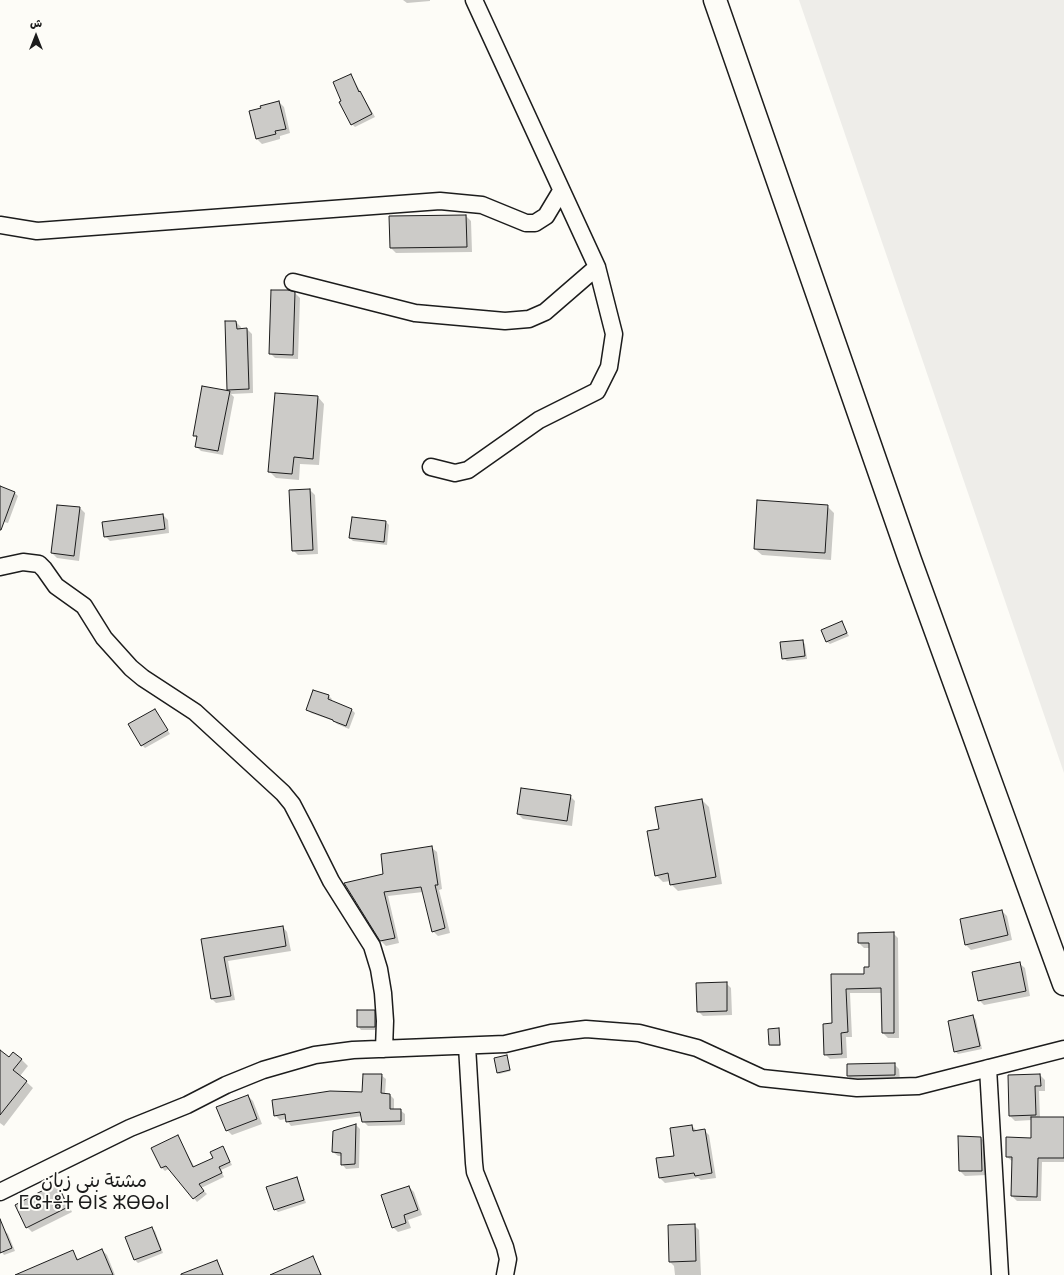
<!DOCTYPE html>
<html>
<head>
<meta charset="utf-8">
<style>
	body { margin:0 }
	#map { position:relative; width:1064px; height:1275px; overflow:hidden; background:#fdfcf7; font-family:Itim,"Playpen Sans Arabic",sans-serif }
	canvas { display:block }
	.north { position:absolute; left:16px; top:16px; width:40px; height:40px; -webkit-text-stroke:3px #fdfcf7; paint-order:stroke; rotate:0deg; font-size:11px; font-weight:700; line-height:16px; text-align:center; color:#1c1c1c }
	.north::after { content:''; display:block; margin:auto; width:14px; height:18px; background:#1c1c1c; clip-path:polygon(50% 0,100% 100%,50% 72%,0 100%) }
</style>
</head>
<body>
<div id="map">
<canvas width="1064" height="1275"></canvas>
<div class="north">ش</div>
</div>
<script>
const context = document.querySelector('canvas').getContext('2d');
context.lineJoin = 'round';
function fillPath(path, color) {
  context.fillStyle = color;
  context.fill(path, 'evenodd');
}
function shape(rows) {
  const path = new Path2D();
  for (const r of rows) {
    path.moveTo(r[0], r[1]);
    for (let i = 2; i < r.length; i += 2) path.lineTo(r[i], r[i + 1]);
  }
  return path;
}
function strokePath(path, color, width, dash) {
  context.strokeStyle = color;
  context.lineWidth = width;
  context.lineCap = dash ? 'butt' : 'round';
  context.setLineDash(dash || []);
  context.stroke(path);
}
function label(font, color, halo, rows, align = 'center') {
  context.font = font + ' Itim,"Playpen Sans Arabic","Noto Sans Tifinagh",sans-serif';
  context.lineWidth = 4;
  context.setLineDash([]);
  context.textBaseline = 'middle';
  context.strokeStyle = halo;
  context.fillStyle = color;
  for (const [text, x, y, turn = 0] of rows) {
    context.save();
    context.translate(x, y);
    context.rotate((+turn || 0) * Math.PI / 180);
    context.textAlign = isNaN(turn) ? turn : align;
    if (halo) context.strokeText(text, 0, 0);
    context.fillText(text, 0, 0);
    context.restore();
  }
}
const built = shape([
	[799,0,1064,0,1064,773]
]);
const shadow = shape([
	[403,0,430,0,430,1,407,3],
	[351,75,375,117,355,127,352,124,343,101],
	[279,102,284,107,290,133,280,136,280,139,262,144,257,139,262,109],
	[466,216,471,221,472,252,396,253,391,248,390,217],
	[295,293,300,298,298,359,275,358,270,353],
	[236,322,241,327,241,329,247,329,252,334,253,393,231,394,234,397,223,455,201,451,196,446,198,439,194,435,203,387,231,392,228,389],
	[318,397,324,404,319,465,300,464,299,480,276,478,269,471],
	[1,488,15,493,18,496,8,523,0,521],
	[310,490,315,495,318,554,298,555,293,550],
	[58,506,80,508,85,513,79,561,57,558,52,553],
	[827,506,834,513,831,560,762,555,755,549],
	[163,515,168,520,169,533,110,541,105,536],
	[385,521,389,525,387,545,353,541,350,538],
	[842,623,849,636,830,644,826,641],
	[802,641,805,644,807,659,787,661,783,658],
	[329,696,332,699,331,701,352,710,355,713,349,729,337,724,334,721,311,713,308,710],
	[155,710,170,734,145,748,142,745],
	[570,796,575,801,572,826,523,819,518,814],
	[702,800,709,807,722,884,678,891,671,884,671,881,663,882,656,875,660,829],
	[432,848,437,852,442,889,439,890,450,933,438,936,433,931,423,892,388,896,399,943,386,946,381,941,385,875],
	[1002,911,1007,916,1012,940,971,950,966,945],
	[283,927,287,932,291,951,228,961,235,1000,216,1003,212,999,202,940],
	[893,933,898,938,899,1038,888,1038,883,1033,882,993,850,993,852,1037,846,1037,847,1058,830,1059,825,1054,834,1024,832,975,865,975,870,968,870,948,864,948,859,943,859,934],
	[1020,964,1025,968,1030,996,984,1005,979,1000],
	[726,983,731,988,732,1015,703,1016,698,1011],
	[374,1011,377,1014,378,1030,361,1030,358,1026],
	[973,1016,976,1020,982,1049,958,1054,955,1051],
	[779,1029,781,1046,771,1046,770,1045],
	[0,1052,9,1059,21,1059,28,1066,20,1076,33,1088,4,1126,0,1123],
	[507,1056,511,1071,499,1074,498,1073],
	[894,1064,899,1069,900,1080,853,1081,848,1076],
	[381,1075,386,1079,385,1094,390,1095,394,1099,394,1110,400,1110,405,1114,405,1125,368,1126,363,1121,362,1116,291,1126,286,1119,280,1120,275,1115,363,1093],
	[1040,1075,1045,1080,1045,1091,1039,1091,1040,1118,1064,1118,1064,1162,1042,1162,1041,1201,1017,1201,1012,1196,1013,1162,1007,1157,1032,1139,1032,1120,1015,1121,1010,1116,1009,1076],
	[248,1096,253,1101,262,1124,232,1135,227,1130],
	[356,1125,360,1129,359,1168,346,1169,342,1164,342,1156,338,1156,333,1152],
	[692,1126,697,1131,704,1130,709,1135,716,1178,701,1180,698,1178,665,1183,660,1178,675,1156],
	[178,1137,195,1168,214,1159,223,1147,232,1165,221,1170,224,1177,201,1188,207,1194,197,1202,170,1168,165,1171,162,1168],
	[959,1137,981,1138,986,1143,987,1175,965,1176,960,1171],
	[296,1178,299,1182,306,1203,278,1212,275,1209],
	[57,1185,61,1190,72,1212,32,1232,27,1227],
	[409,1187,414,1192,422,1215,408,1220,411,1228,398,1232,393,1227],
	[694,1225,699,1230,701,1275,675,1275,674,1266,670,1262],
	[152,1228,155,1231,163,1253,138,1263,135,1260],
	[5,1231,8,1234,15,1251,4,1255,0,1249,0,1233],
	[102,1250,107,1255,115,1275,36,1275,72,1252,79,1260],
	[312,1257,322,1275,289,1275],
	[217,1261,224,1275,195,1275]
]);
const building = shape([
	[351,74,359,92,360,91,372,114,351,125,339,102,341,101,333,82,351,74],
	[279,101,286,129,275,131,276,134,256,139,249,111,261,108,260,106,279,101],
	[466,215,467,247,390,248,389,216,466,215],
	[271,290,288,290,295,292,293,355,269,354,271,290],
	[225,321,236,321,237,329,247,328,249,389,227,390,225,321],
	[202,386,230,391,218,451,195,447,197,436,193,436,202,386],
	[275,393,318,396,313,459,294,457,292,474,268,472,275,393],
	[0,486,15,492,1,530,0,530,0,486],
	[310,489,313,550,292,551,289,490,310,489],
	[757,500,828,505,825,553,754,549,757,500],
	[57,505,80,507,74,556,51,553,57,505],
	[163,514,165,529,104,537,102,522,163,514],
	[352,517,386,521,384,542,349,538,352,517],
	[842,621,847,633,826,642,821,630,842,621],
	[803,640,805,656,782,659,780,642,803,640],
	[313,690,329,695,328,699,352,709,346,726,333,721,333,720,306,710,313,690],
	[155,709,168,730,141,746,128,724,155,709],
	[521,788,571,795,567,821,517,814,521,788],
	[702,799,716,877,670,885,668,873,655,876,647,831,659,829,655,807,702,799],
	[432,846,438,885,435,885,445,928,432,932,421,887,384,892,395,938,380,941,344,883,383,874,381,854,432,846],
	[1002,910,1008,935,965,945,960,919,1002,910],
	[283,926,286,946,224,957,231,996,211,999,201,939,283,926],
	[894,932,894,1033,882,1033,881,988,846,989,848,1032,841,1033,842,1054,824,1055,823,1024,832,1023,831,974,864,974,864,967,869,967,869,943,858,943,858,933,894,932],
	[1020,962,1026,991,978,1001,972,972,1020,962],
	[727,982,727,1011,697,1012,696,983,727,982],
	[357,1010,375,1010,375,1027,357,1027,357,1010],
	[973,1015,980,1046,954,1052,948,1021,973,1015],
	[779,1028,780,1045,769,1045,768,1029,779,1028],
	[0,1050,9,1057,13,1052,22,1059,13,1070,27,1081,0,1115,0,1050],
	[507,1055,510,1070,497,1073,494,1058,507,1055],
	[895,1063,895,1075,847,1076,847,1064,895,1063],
	[363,1074,382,1074,381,1093,390,1094,390,1109,401,1109,401,1121,362,1122,360,1112,286,1122,285,1114,274,1116,272,1100,330,1091,362,1092,363,1074],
	[1040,1074,1041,1086,1035,1086,1036,1115,1009,1116,1008,1075,1040,1074],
	[248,1095,257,1119,226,1131,216,1107,248,1095],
	[1031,1117,1064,1117,1064,1158,1038,1158,1037,1197,1011,1196,1012,1157,1006,1157,1006,1137,1031,1138,1031,1117],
	[356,1124,355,1164,341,1165,341,1153,332,1152,333,1131,356,1124],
	[692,1125,693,1131,705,1129,712,1173,695,1176,694,1173,659,1178,656,1158,674,1156,670,1128,692,1125],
	[178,1135,193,1167,213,1158,210,1152,223,1146,230,1162,219,1167,222,1173,199,1184,204,1191,193,1199,166,1166,161,1168,151,1148,178,1135],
	[958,1136,981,1137,982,1171,959,1171,958,1136],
	[297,1177,304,1200,274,1210,266,1187,297,1177],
	[57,1183,68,1207,26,1228,15,1205,57,1183],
	[409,1186,418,1210,404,1215,406,1223,392,1228,381,1195,409,1186],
	[0,1219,12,1248,0,1253,0,1219],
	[695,1224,696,1261,669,1262,668,1225,695,1224],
	[152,1227,161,1250,134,1260,125,1237,152,1227],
	[102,1249,113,1275,15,1275,73,1250,77,1260,102,1249],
	[313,1256,321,1275,270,1275,313,1256],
	[217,1260,223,1275,181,1275,181,1274,217,1260]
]);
const minor = shape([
	[0,225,37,231,440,201,482,205,526,223,535,223,546,216,561,191],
	[293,282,415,313,505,321,529,319,545,312,597,267],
	[431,467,455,473,468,470,539,420,597,391,609,367,614,334,597,267,474,0],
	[0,567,23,562,39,564,44,569,56,586,84,606,104,638,131,668,143,678,195,712,283,793,292,804,304,827,331,881,372,946,379,969,383,993,385,1021,384,1049],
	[467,1046,474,1163,475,1172,505,1247,508,1259,505,1275],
	[988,1068,1000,1275],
	[0,1192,130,1128,187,1105,226,1085,263,1070,315,1055,353,1050,505,1044,551,1033,586,1029,639,1033,697,1048,762,1078,857,1088,918,1086,1064,1049]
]);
const secondary = shape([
	[715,0,910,560,1064,984]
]);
const quarterNames = [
	["مشتة بني زبان",94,1182],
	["ⵎⵛⵜⴻⵜ ⴱⵏⵉ ⵣⴱⴱⴰⵏ",94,1204]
];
fillPath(built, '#eeede9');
fillPath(shadow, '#0003');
fillPath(building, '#cccbc8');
strokePath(building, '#1c1c1c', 1);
strokePath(minor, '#1c1c1c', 19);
strokePath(secondary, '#1c1c1c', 25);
strokePath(minor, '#fdfcf7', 16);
strokePath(secondary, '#fdfcf7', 22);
label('19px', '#1c1c1c', '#fdfcf7', quarterNames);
</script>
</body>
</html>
